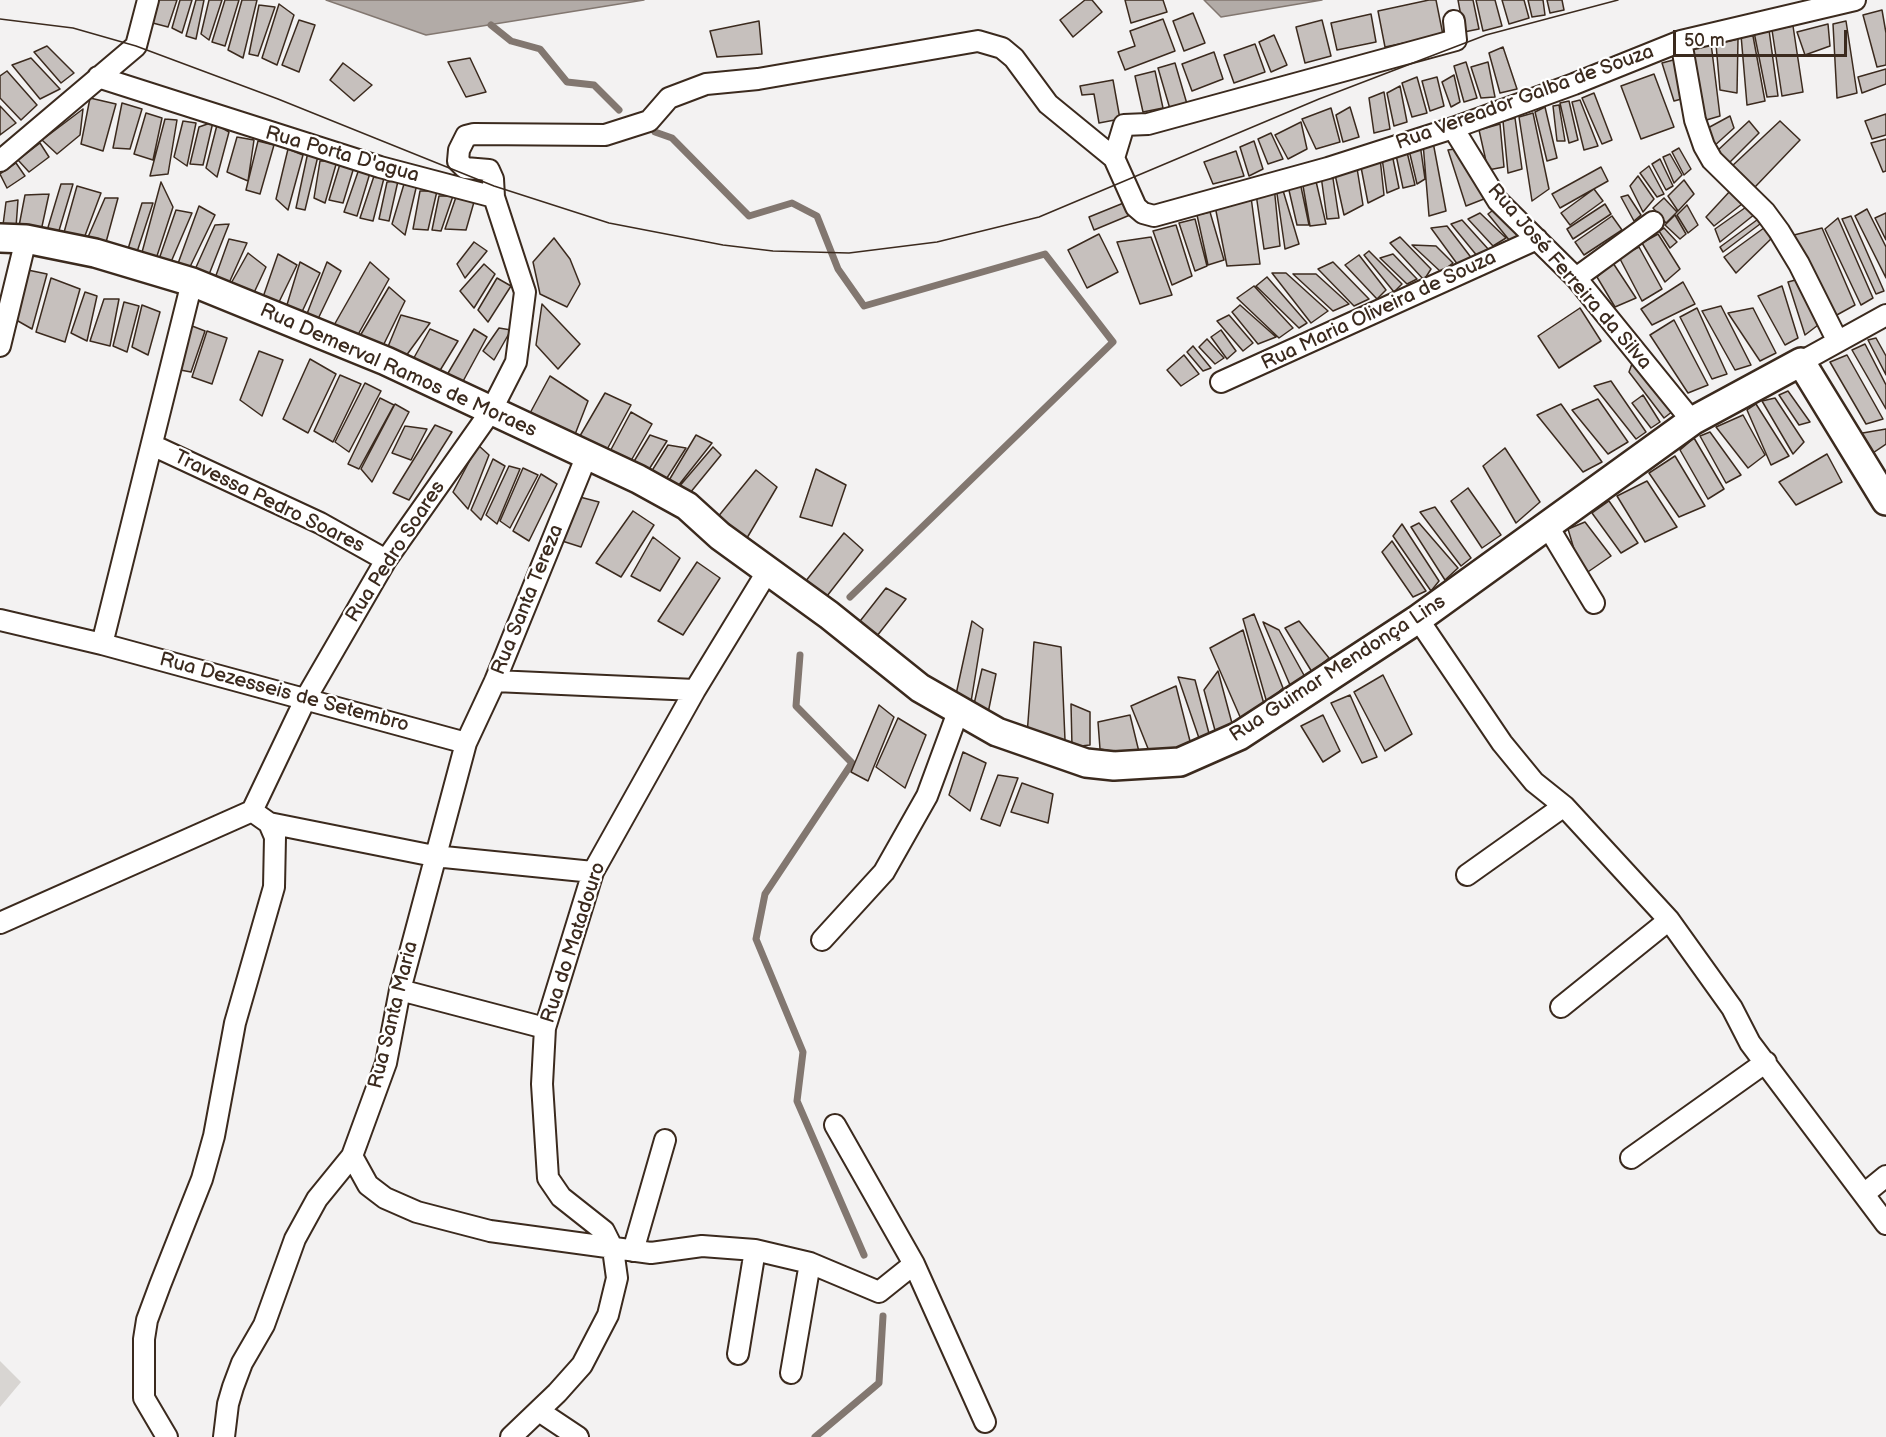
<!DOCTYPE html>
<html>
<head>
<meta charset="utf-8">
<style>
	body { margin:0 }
	#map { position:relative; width:1886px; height:1437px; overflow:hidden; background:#f3f2f2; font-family:"Balsamiq Sans",sans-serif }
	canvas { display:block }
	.scale { position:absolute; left:1673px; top:30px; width:174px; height:27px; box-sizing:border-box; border:3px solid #3b2a1e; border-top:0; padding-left:8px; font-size:18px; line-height:21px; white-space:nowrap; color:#3b2a1e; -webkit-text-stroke:4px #fff; paint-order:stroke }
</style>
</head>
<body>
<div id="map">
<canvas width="1886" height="1437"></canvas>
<div class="scale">50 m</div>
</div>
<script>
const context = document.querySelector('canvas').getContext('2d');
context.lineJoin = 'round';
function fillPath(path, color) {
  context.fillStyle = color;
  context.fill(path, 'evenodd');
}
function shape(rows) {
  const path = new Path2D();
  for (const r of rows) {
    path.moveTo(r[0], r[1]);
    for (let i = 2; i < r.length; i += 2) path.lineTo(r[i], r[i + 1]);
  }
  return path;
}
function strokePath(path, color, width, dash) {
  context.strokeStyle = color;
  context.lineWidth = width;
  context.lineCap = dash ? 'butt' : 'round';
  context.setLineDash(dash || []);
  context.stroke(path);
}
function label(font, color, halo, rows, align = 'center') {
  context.font = font + ' "Balsamiq Sans",sans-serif';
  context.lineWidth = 4.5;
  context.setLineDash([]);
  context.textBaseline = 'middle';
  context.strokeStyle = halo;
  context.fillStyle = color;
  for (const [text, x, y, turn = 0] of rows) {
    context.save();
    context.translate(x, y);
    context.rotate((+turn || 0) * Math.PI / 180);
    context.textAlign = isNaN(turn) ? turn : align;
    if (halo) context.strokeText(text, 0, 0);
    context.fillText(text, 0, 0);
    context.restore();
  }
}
const green = shape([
	[0,1361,21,1382,0,1407]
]);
const water = shape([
	[326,0,644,0,426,35,326,0],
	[1204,0,1322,0,1221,17,1204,0]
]);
const stream = shape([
	[491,25,511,41,540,49,567,82,594,85,619,110],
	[655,132,672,138,749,216,792,203,817,216,838,269,864,306,1045,254,1113,342,850,597],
	[800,655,796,706,852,763,765,894,756,939,803,1052,797,1101,864,1255],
	[815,1437,879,1383,883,1316]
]);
const building = shape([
	[155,0,177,0,168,27,149,22,155,0],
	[180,0,192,0,182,33,172,28,180,0],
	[196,0,204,0,196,39,186,36,196,0],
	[209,0,222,0,209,40,201,34,209,0],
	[225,0,239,0,225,46,212,42,225,0],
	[242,0,257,0,243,58,228,50,242,0],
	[1085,0,1092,0,1102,12,1073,37,1060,20,1085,0],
	[1125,0,1163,0,1167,12,1131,23,1125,0],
	[1429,0,1436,0,1443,35,1385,47,1378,11,1429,0],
	[1458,0,1473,0,1479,29,1464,32,1458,0],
	[1476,0,1495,0,1502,26,1483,31,1476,0],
	[1502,0,1524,0,1529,18,1509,24,1502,0],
	[1528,0,1543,0,1545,15,1532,17,1528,0],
	[1547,0,1562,0,1564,10,1550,13,1547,0],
	[279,4,294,15,277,65,262,58,279,4],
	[259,5,275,7,258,56,249,54,259,5],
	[1882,10,1886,33,1886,65,1877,67,1863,15,1882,10],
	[1193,13,1205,43,1184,51,1173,21,1193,13],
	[1371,14,1376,42,1337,50,1331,23,1371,14],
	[1163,19,1175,51,1125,70,1118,52,1135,46,1130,31,1163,19],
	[299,20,315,25,299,72,282,65,299,20],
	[1322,20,1331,56,1305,63,1296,27,1322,20],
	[759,21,762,54,717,57,710,31,759,21],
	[1846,21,1857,93,1837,98,1833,24,1846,21],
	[1828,24,1830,46,1805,55,1797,32,1828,24],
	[1793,26,1803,92,1782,96,1772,30,1793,26],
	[1769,30,1778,96,1767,97,1754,32,1769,30],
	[1274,35,1287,65,1271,72,1259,42,1274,35],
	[1741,35,1753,36,1765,101,1747,105,1741,35],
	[1738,39,1737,93,1720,90,1716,44,1738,39],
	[1711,43,1720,116,1703,121,1688,47,1711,43],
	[1255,44,1265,72,1234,83,1224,55,1255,44],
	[47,46,74,73,61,83,34,52,47,46],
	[1503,47,1517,89,1500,93,1489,53,1503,47],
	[1214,52,1223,79,1192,91,1182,64,1214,52],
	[31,58,60,89,40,99,12,65,31,58],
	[470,58,486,92,466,97,448,62,470,58],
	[1677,59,1689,97,1674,101,1662,63,1677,59],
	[1466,62,1477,98,1464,102,1454,66,1466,62],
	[1488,62,1495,97,1481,98,1471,67,1488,62],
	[343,63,372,85,354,101,330,80,343,63],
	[1175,63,1187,104,1170,109,1158,68,1175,63],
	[1886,69,1886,84,1862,93,1858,77,1886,69],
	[7,71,37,105,21,120,0,98,0,76,7,71],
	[1155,71,1163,108,1143,112,1135,76,1155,71],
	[1654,74,1674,127,1641,139,1621,86,1654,74],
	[1454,75,1460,102,1451,107,1442,82,1454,75],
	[1417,77,1427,113,1412,117,1402,83,1417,77],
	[1437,77,1444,106,1430,111,1422,81,1437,77],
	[1113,80,1120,119,1099,123,1094,94,1082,95,1080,86,1113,80],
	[1400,86,1407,122,1394,126,1387,93,1400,86],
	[1384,92,1390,129,1374,133,1369,98,1384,92],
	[1594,93,1612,140,1602,144,1582,98,1594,93],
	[90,98,116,104,103,151,81,144,90,98],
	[1580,100,1598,146,1584,150,1572,102,1580,100],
	[1569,101,1578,140,1569,143,1560,103,1569,101],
	[122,103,142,109,130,149,113,148,122,103],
	[1559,105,1565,141,1557,141,1553,106,1559,105],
	[0,106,16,123,0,135,0,106],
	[1350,107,1359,137,1343,142,1336,115,1350,107],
	[1545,107,1557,158,1547,161,1535,112,1545,107],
	[1331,108,1340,142,1316,149,1302,119,1331,108],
	[83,109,80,135,57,154,42,140,83,109],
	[146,113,162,118,153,160,134,154,146,113],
	[1533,113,1549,189,1532,201,1519,117,1533,113],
	[1886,114,1886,135,1872,139,1865,121,1886,114],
	[1730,116,1734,128,1713,147,1706,129,1730,116],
	[1515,118,1522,169,1508,173,1503,121,1515,118],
	[165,119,177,120,168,174,150,176,165,119],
	[183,121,196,123,187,166,174,157,183,121],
	[1749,121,1759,133,1730,162,1716,152,1749,121],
	[1780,121,1800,140,1755,187,1731,167,1780,121],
	[213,122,203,165,190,164,199,127,213,122],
	[1301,122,1307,149,1288,159,1275,135,1301,122],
	[1500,124,1504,167,1488,170,1479,130,1500,124],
	[217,125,229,132,217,177,206,168,217,125],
	[1271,133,1283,159,1268,164,1258,139,1271,133],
	[237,137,254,140,248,181,227,172,237,137],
	[1886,139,1886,171,1883,172,1871,143,1886,139],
	[258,141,274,145,260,194,246,190,258,141],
	[1254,141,1263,169,1249,176,1240,147,1254,141],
	[1433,142,1446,211,1429,216,1423,143,1433,142],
	[40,143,49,157,29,172,18,160,40,143],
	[1420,144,1425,179,1417,184,1409,150,1420,144],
	[1461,148,1489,197,1466,206,1448,150,1461,148],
	[1679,148,1691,169,1684,175,1672,152,1679,148],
	[288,149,303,155,288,210,276,199,288,149],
	[1236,151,1244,176,1213,184,1204,162,1236,151],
	[308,152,318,156,305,210,296,208,308,152],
	[1407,152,1415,185,1403,188,1396,155,1407,152],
	[1392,154,1399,188,1387,193,1382,158,1392,154],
	[1670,154,1682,175,1674,183,1663,157,1670,154],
	[1380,158,1384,195,1368,203,1360,162,1380,158],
	[1660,159,1673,186,1666,190,1652,164,1660,159],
	[320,161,337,161,325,203,314,198,320,161],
	[1356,162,1363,205,1344,215,1334,170,1356,162],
	[16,163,25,176,7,188,0,174,16,163],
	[340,164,354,167,343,203,329,200,340,164],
	[1649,166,1664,194,1657,197,1640,173,1649,166],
	[1601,167,1608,181,1560,208,1552,194,1601,167],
	[359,169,370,173,357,216,344,212,359,169],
	[1332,172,1339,218,1327,219,1321,176,1332,172],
	[375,173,384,178,373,221,360,218,375,173],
	[1638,176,1654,199,1643,212,1630,186,1638,176],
	[1315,177,1326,224,1310,226,1302,180,1315,177],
	[1684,180,1694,194,1678,211,1668,196,1684,180],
	[398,181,389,221,379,219,387,182,398,181],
	[161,182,173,207,155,262,141,256,161,182],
	[1300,182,1309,225,1297,225,1288,186,1300,182],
	[61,184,73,184,58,234,46,234,61,184],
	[404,184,417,184,405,235,392,224,404,184],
	[77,186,101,193,83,241,63,236,77,186],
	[1274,186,1280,246,1264,249,1256,194,1274,186],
	[1276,187,1282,187,1299,244,1285,249,1276,187],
	[1594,189,1603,201,1570,225,1561,213,1594,189],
	[1731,190,1742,204,1714,226,1706,217,1731,190],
	[420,191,437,191,428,230,413,229,420,191],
	[49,194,41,231,19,226,25,195,49,194],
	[1628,195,1641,215,1634,221,1621,197,1628,195],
	[439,196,453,196,441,231,432,230,439,196],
	[456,197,474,202,466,230,445,229,456,197],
	[1251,197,1260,264,1227,266,1215,206,1251,197],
	[105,198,118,198,105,246,85,244,105,198],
	[1664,198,1677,212,1666,223,1653,208,1664,198],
	[18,200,16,227,3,225,6,202,18,200],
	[1126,202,1130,215,1094,230,1089,217,1126,202],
	[142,203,153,203,136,255,128,249,142,203],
	[1605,204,1611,214,1573,239,1567,229,1605,204],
	[1687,205,1698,225,1688,233,1677,215,1687,205],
	[1749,205,1755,214,1720,242,1715,229,1749,205],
	[199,206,215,215,188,271,176,269,199,206],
	[1497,207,1522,232,1510,241,1488,214,1497,207],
	[1867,209,1886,247,1886,278,1855,216,1867,209],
	[176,210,192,213,168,269,157,265,176,210],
	[1210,212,1224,260,1208,265,1197,215,1210,212],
	[1480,213,1506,238,1493,246,1468,219,1480,213],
	[1886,213,1886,240,1875,218,1886,213],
	[1675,215,1686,234,1680,239,1665,225,1675,215],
	[1612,216,1622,230,1584,255,1575,242,1612,216],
	[1851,216,1884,291,1876,294,1842,219,1851,216],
	[1761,217,1764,221,1723,252,1720,247,1761,217],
	[1838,218,1873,298,1861,305,1825,229,1838,218],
	[1195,219,1207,266,1195,271,1179,223,1195,219],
	[1462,220,1489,250,1478,257,1451,224,1462,220],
	[229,224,208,277,193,274,215,225,229,224],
	[1176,225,1192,276,1172,285,1153,231,1176,225],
	[1768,225,1775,235,1736,273,1724,257,1768,225],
	[1447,226,1473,260,1458,265,1431,228,1447,226],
	[1664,228,1677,242,1670,248,1659,231,1664,228],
	[1822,228,1855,305,1835,316,1794,235,1822,228],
	[1099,234,1118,272,1087,288,1068,250,1099,234],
	[1658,234,1680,269,1665,282,1642,243,1658,234],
	[1151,237,1172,295,1140,304,1117,242,1151,237],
	[1400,237,1431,269,1424,280,1390,243,1400,237],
	[554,238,570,259,580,284,567,307,540,294,533,262,554,238],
	[229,239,247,243,229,283,214,281,229,239],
	[474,242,487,251,465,278,457,264,474,242],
	[1412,245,1436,246,1453,263,1441,272,1412,245],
	[1639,247,1662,289,1642,301,1619,257,1639,247],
	[1369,251,1402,284,1394,292,1364,255,1369,251],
	[248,253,266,267,252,297,229,287,248,253],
	[278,254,297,265,279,302,262,300,278,254],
	[1393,254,1417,279,1407,284,1380,258,1393,254],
	[1359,255,1386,290,1377,299,1345,265,1359,255],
	[300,262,320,273,301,314,286,308,300,262],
	[327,262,341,271,317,321,305,319,327,262],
	[370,262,389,279,355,340,333,327,370,262],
	[1333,262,1369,299,1354,306,1318,269,1333,262],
	[1613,263,1636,298,1615,307,1597,277,1613,263],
	[484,264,495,274,474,308,460,291,484,264],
	[23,269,47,274,32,329,11,317,23,269],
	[1272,273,1286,273,1328,311,1311,323,1272,273],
	[1293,274,1316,274,1349,304,1333,311,1293,274],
	[1267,277,1307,323,1299,328,1256,286,1267,277],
	[51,278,80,289,65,342,36,332,51,278],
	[497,278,511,286,488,322,478,310,497,278],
	[1799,279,1822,322,1805,335,1788,282,1799,279],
	[1683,282,1695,304,1652,325,1641,309,1683,282],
	[1254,286,1293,328,1279,338,1237,298,1254,286],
	[1782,286,1798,338,1785,345,1758,296,1782,286],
	[389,287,405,301,380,352,357,341,389,287],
	[85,292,97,296,87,341,71,333,85,292],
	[104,299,119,299,110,346,90,341,104,299],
	[124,302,139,306,127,352,113,346,124,302],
	[542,304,580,344,558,369,536,345,542,304],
	[142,305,160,312,148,355,132,347,142,305],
	[1240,305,1276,337,1258,344,1232,312,1240,305],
	[1721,306,1751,365,1735,370,1702,311,1721,306],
	[1580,308,1601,341,1559,368,1538,336,1580,308],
	[1697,308,1727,374,1712,379,1680,317,1697,308],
	[1753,308,1776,353,1760,361,1728,313,1753,308],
	[401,315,430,323,403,360,385,354,401,315],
	[1229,315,1253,343,1243,351,1217,321,1229,315],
	[1674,320,1708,385,1688,393,1650,335,1674,320],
	[187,324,205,331,191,372,175,369,187,324],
	[499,328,511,330,494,360,483,351,499,328],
	[430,329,458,341,436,377,411,363,430,329],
	[474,329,487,337,461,385,444,380,474,329],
	[1221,330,1236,351,1227,359,1211,337,1221,330],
	[207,331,227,338,212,384,192,377,207,331],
	[1876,338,1886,356,1886,375,1868,340,1876,338],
	[1207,339,1224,358,1215,364,1199,347,1207,339],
	[1865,344,1886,385,1886,409,1852,350,1865,344],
	[1193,346,1211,368,1203,371,1187,352,1193,346],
	[259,351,283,360,262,416,240,400,259,351],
	[1184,355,1199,374,1181,386,1167,370,1184,355],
	[1847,355,1883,419,1866,424,1830,362,1847,355],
	[310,359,336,374,308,433,283,419,310,359],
	[1633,361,1673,411,1664,418,1629,372,1633,361],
	[340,375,361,384,333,442,314,431,340,375],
	[550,376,588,401,574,437,529,415,550,376],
	[1611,381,1646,432,1636,439,1594,386,1611,381],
	[365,383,381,391,349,452,335,442,365,383],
	[1788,391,1810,422,1799,425,1779,395,1788,391],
	[605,393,631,405,604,455,577,441,605,393],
	[1643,395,1660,422,1651,428,1632,403,1643,395],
	[380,398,394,405,359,469,348,464,380,398],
	[1775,398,1804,442,1793,454,1762,401,1775,398],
	[1598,399,1628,442,1608,454,1572,410,1598,399],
	[395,404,409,412,372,482,361,469,395,404],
	[1561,404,1602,462,1583,472,1537,415,1561,404],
	[1756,404,1789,456,1771,465,1747,410,1756,404],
	[631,412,652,424,628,466,607,457,631,412],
	[1743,415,1765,455,1748,468,1716,427,1743,415],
	[435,425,452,432,409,500,393,493,435,425],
	[405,426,427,429,411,460,392,453,405,426],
	[1886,429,1886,444,1867,457,1851,435,1886,429],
	[1710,432,1741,475,1726,483,1700,436,1710,432],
	[650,435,667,441,646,474,630,468,650,435],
	[696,435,712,443,678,486,668,482,696,435],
	[1694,438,1724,489,1708,499,1680,450,1694,438],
	[478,445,489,455,468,509,453,492,478,445],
	[668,445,686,448,665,481,648,477,668,445],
	[713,447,721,455,690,493,678,488,713,447],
	[1505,448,1540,502,1516,523,1483,466,1505,448],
	[1827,454,1842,482,1796,505,1779,482,1827,454],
	[1675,456,1705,506,1679,517,1649,473,1675,456],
	[493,459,505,466,481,520,471,510,493,459],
	[509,466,520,469,497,524,486,515,509,466],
	[523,468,538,475,510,528,500,521,523,468],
	[816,469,846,485,832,526,800,517,816,469],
	[756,470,777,487,744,543,717,518,756,470],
	[541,474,557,484,529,541,513,531,541,474],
	[1647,481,1677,527,1645,542,1617,496,1647,481],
	[1468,488,1501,535,1482,548,1451,501,1468,488],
	[576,496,599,502,581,547,559,540,576,496],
	[1609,501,1638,543,1621,553,1592,513,1609,501],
	[1435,507,1471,558,1461,566,1420,512,1435,507],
	[633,511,654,525,621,577,596,563,633,511],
	[1585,522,1611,556,1582,576,1568,529,1585,522],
	[1419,523,1458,568,1445,580,1411,527,1419,523],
	[1402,524,1439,581,1431,591,1393,536,1402,524],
	[844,533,863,550,827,596,801,587,844,533],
	[653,537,680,558,660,591,631,576,653,537],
	[1392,541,1426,591,1413,597,1382,552,1392,541],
	[697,562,720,578,683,635,658,621,697,562],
	[886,588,906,599,873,641,857,625,886,588],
	[1254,614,1283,688,1267,703,1243,619,1254,614],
	[972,621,983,629,970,708,955,699,972,621],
	[1299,621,1329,658,1312,672,1285,628,1299,621],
	[1263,622,1279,630,1305,677,1290,685,1263,622],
	[1243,630,1264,704,1241,719,1210,648,1243,630],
	[1034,642,1061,647,1065,740,1027,735,1034,642],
	[982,669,996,674,987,718,972,713,982,669],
	[1218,671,1233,727,1216,734,1204,690,1218,671],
	[1383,675,1412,734,1385,751,1354,692,1383,675],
	[1178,677,1195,680,1211,741,1201,744,1178,677],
	[1176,686,1191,745,1151,756,1131,706,1176,686],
	[1350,695,1377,757,1362,763,1331,703,1350,695],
	[1071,704,1090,712,1090,745,1072,747,1071,704],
	[879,705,894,717,868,781,851,772,879,705],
	[1130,715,1140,756,1100,749,1098,722,1130,715],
	[1323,715,1340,751,1323,762,1301,726,1323,715],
	[898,718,926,735,905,788,876,767,898,718],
	[963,752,986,763,970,811,949,795,963,752],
	[998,775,1018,778,1000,826,981,819,998,775],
	[1022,783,1053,794,1048,823,1011,812,1022,783]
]);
const street = shape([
	[1681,41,1695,120,1704,146,1712,160,1765,212,1779,231,1799,264,1837,340],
	[1453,128,1498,201,1576,278,1692,421],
	[1114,158,1124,125,1148,124,1456,40,1454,21],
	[0,161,136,46,148,0],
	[494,197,493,179,489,170,465,168,458,161,459,150,466,136,474,134,605,135,649,121,669,98,706,84,758,79,978,41,1002,48,1014,58,1048,104,1114,158,1136,207,1143,213,1154,216,1328,168,1453,128,1574,84,1681,41,1855,0],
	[1576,278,1653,222],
	[0,346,26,239],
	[1801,362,1886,315],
	[1221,382,1537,239],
	[152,445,320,523,386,560],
	[1547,525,1594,603],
	[1418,619,1502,743,1534,782,1564,806,1669,920,1732,1008,1750,1043,1886,1224],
	[0,620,102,644,466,743],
	[102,644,192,282],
	[495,681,695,690],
	[269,823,434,856,593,872],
	[1467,875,1564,806],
	[0,923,252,811,306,698,386,560,491,411,516,362,525,292,494,197,380,167,98,77],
	[822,940,884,872,927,796,958,712],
	[400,990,545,1028],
	[1561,1007,1669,920],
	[835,1125,914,1264,985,1422],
	[352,1156,368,1185,385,1198,417,1212,490,1231,651,1253,702,1246,755,1250,810,1263,879,1292,914,1264],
	[1631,1158,1766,1062],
	[1864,1194,1886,1176],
	[633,1251,665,1140],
	[738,1354,755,1250],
	[791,1373,810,1263],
	[539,1411,578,1437],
	[167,1437,144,1398,144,1339,147,1320,160,1285,202,1179,214,1136,235,1023,274,887,275,837,269,823,252,811],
	[224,1437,228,1404,233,1387,242,1363,264,1325,295,1239,317,1199,352,1156,386,1063,400,990,466,743,495,681,587,455],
	[511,1437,557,1393,582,1365,608,1315,617,1278,613,1249,604,1231,561,1197,548,1178,542,1084,545,1028,593,872,695,690,767,572]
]);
const secondary = shape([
	[0,238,26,239,95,253,192,282,386,361,638,479,687,506,720,536,829,615,920,688,997,732,1086,763,1114,766,1180,762,1239,736,1418,619,1692,421,1801,362,1886,501]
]);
const tram = shape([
	[0,19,73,28,136,46,278,99,494,186,609,223,723,245,773,251,849,253,937,242,1039,217,1319,99,1486,35,1618,0]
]);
const streetNames = [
	["Rua Vereador Galba de Souza",1525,98,-20],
	["Rua Porta D'agua",342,155,16],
	["Rua José Ferreira da Silva",1569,277,49],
	["Rua Maria Oliveira de Souza",1379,311,-25],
	["Rua Demerval Ramos de Moraes",398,371,24],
	["Travessa Pedro Soares",269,502,26],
	["Rua Pedro Soares",396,552,-57],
	["Rua Santa Tereza",528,600,-68],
	["Rua Guimar Mendonça Lins",1338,669,-33],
	["Rua Dezesseis de Setembro",284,693,15],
	["Rua do Matadouro",574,943,-72],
	["Rua Santa Maria",394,1015,-76]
];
fillPath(green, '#d8d5d2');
fillPath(water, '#b2aba7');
strokePath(water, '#827770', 1.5);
strokePath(stream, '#827770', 7);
fillPath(building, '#c6c0bd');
strokePath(building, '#3b2a1e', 1.5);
strokePath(street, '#3b2a1e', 24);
strokePath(secondary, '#3b2a1e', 32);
strokePath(street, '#fff', 20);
strokePath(secondary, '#fff', 27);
strokePath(tram, '#3b2a1e', 1.5);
label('20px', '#3b2a1e', '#fff', streetNames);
</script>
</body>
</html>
